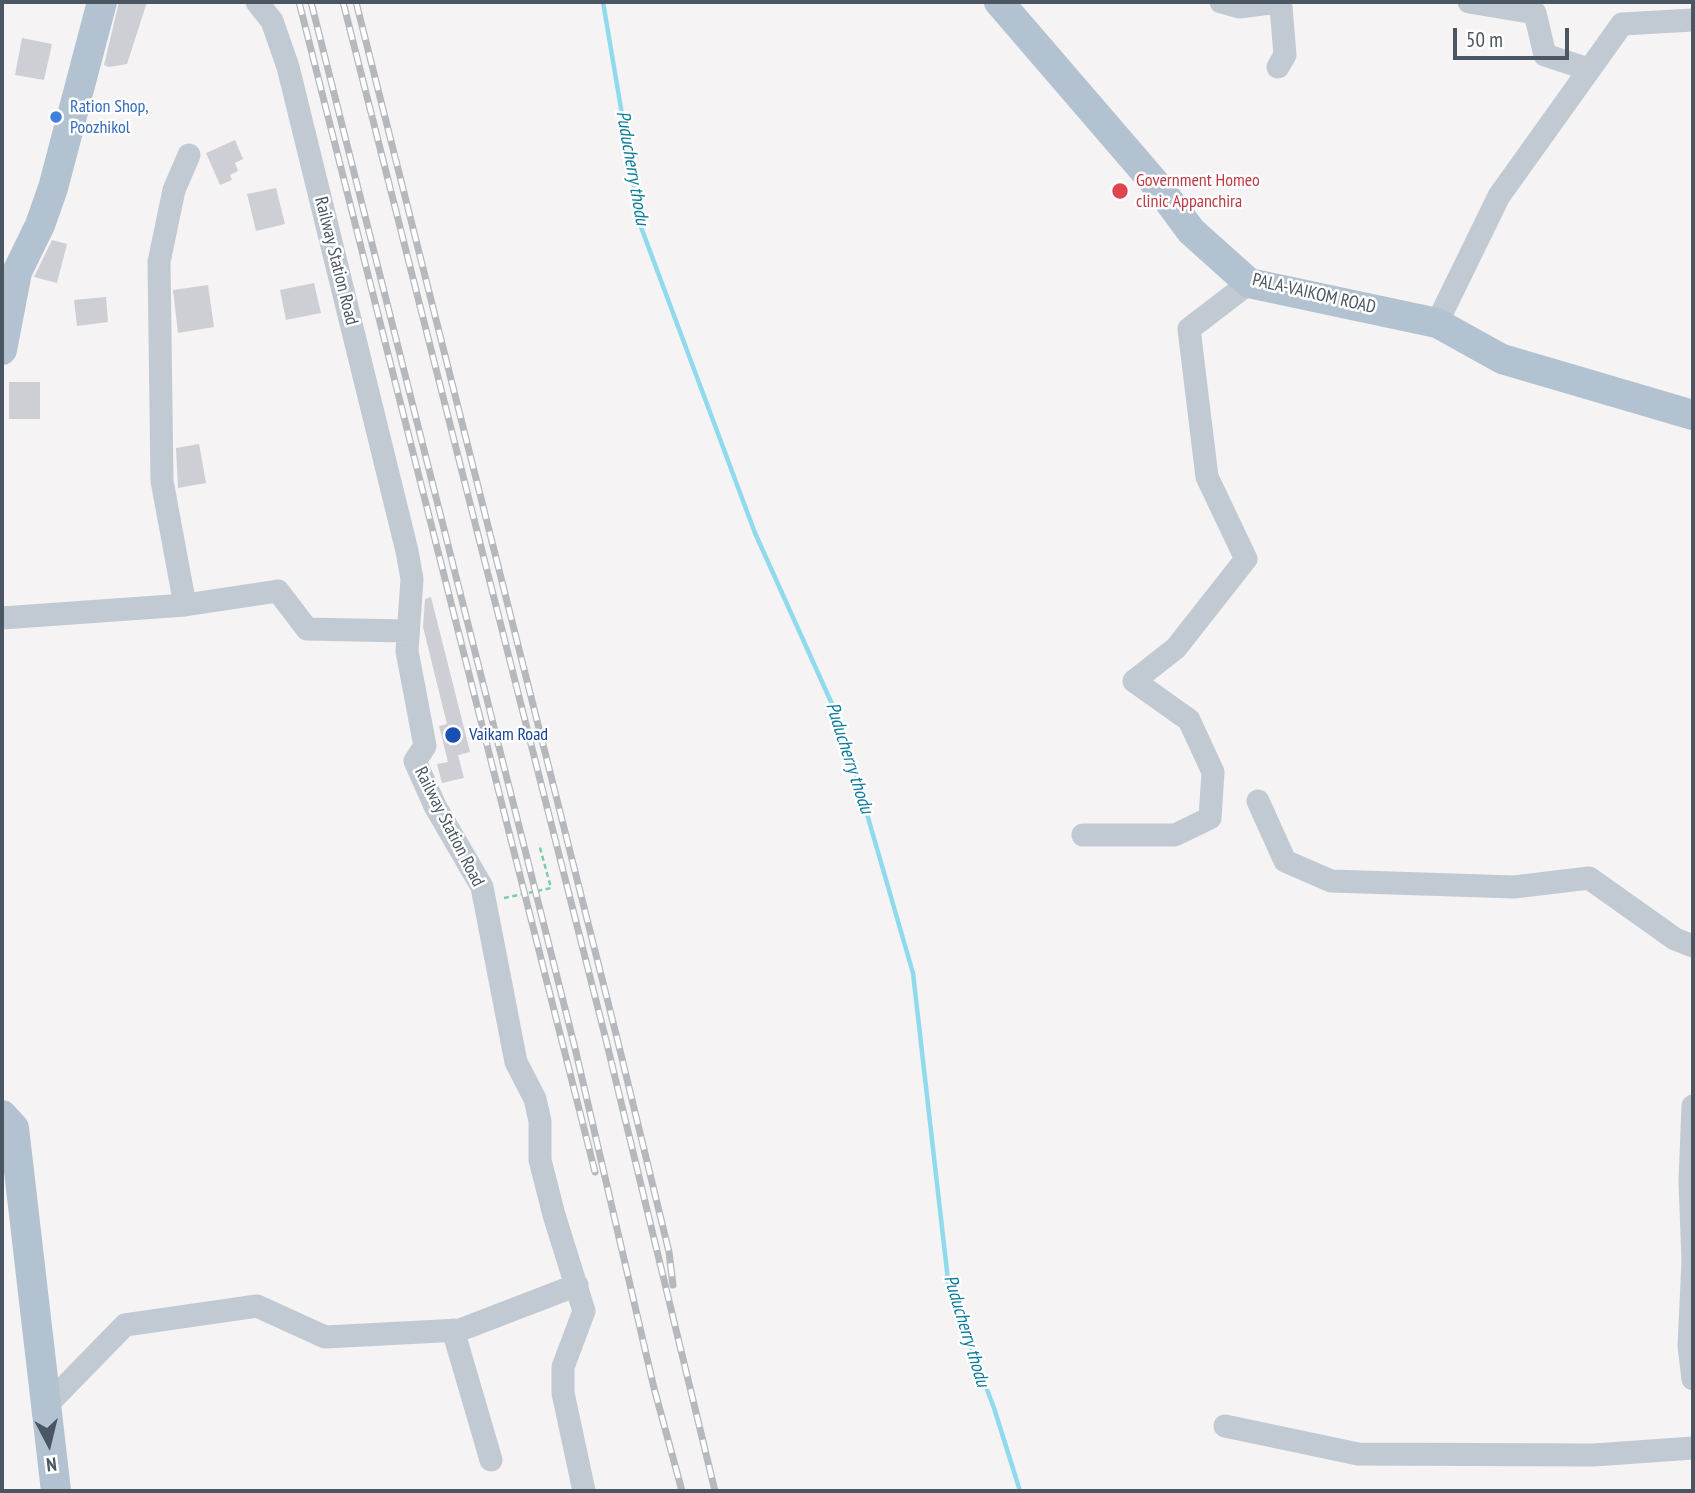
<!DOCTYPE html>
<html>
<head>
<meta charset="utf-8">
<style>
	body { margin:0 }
	#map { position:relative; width:1695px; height:1493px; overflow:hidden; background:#f5f3f3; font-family:"PT Sans Narrow",sans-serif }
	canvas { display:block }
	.frame { position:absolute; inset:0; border:4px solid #4a5661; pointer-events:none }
	.north { position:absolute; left:14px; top:1409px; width:70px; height:70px; -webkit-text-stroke:5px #fff; paint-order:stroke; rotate:173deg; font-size:19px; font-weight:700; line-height:28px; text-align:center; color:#4a5661 }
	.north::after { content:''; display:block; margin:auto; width:24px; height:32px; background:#4a5661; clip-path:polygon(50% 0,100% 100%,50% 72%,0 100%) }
	.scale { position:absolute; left:1453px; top:28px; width:116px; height:32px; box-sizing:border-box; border:4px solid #4a5661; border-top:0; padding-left:9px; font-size:21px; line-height:24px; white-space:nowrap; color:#4a5661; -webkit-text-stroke:5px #fff; paint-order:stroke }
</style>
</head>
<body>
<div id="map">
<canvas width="1695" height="1493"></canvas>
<div class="frame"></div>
<div class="north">N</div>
<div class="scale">50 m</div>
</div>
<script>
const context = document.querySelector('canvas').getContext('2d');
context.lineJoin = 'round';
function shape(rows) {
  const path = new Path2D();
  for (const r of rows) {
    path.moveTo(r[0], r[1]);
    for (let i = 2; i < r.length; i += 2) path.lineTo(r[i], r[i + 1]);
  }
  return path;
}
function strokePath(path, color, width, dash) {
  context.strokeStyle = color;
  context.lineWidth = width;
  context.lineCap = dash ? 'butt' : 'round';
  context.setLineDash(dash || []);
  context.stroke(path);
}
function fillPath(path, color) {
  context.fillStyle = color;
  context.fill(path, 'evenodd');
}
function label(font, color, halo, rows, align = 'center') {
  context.font = font + ' "PT Sans Narrow",sans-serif';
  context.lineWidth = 5;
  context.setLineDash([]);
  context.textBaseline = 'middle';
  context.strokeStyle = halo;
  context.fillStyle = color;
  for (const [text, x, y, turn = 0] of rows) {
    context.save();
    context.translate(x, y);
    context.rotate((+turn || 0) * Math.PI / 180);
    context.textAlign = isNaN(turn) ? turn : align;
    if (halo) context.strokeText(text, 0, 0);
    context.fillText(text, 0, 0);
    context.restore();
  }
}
const stream = shape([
	[603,2,641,227,755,533,841,724,913,973,949,1289,994,1408,1020,1491]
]);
const building = shape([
	[119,2,147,2,127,64,109,67,104,65],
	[22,38,52,44,44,80,15,75],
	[235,140,243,159,235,163,238,171,230,175,232,180,220,185,206,153],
	[276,188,285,224,256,231,247,194],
	[52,240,67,244,57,283,34,277],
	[314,283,321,313,286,320,280,290],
	[208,285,214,327,178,333,173,290],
	[106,297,108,322,77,326,74,300],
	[9,382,40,382,40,419,9,419],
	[199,444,206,483,178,488,176,448],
	[431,597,470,752,458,755,464,778,442,783,437,764,448,762,439,726,447,724,423,627,425,599]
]);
const path = shape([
	[504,898,551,888,539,844]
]);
const minor = shape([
	[257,2,272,21,288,67,407,551,412,579,407,651,425,746,415,761,435,806,482,887,516,1062,535,1099,540,1121,540,1160,554,1215,584,1311,563,1367,563,1393,584,1491],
	[1221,2,1239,7,1270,3,1281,7,1285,55,1278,67],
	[1469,2,1535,13,1545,55,1588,69],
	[189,155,174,190,159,262,162,481,185,605,278,591,307,629,407,631],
	[1437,323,1499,196,1622,24,1693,20],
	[2,618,185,605],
	[1258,801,1285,861,1331,881,1514,887,1589,878,1675,939,1693,946],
	[1083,835,1175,835,1210,818,1213,772,1189,720,1134,681,1176,648,1246,559,1207,477,1189,329,1249,283],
	[1693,1106,1690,1181,1693,1261,1689,1346,1693,1379],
	[453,1330,491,1460],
	[45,1407,125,1325,257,1306,325,1337,460,1330,577,1285],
	[1225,1426,1358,1454,1594,1455,1693,1448]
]);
const major = shape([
	[999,2,1160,189,1191,231,1249,283,1437,323,1502,359,1693,415],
	[2,350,17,272,40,225,53,188,102,2],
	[2,1115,14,1128,56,1491]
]);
const rail = shape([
	[299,2,595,1172],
	[311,2,575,1048,654,1388,682,1491],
	[343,2,606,1040,715,1491],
	[356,2,617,1038,669,1252,673,1285]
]);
const markers = [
	[56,117,7,"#3f7fe0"],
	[1120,191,9,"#e0444e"],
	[453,735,9,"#1a4fb4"]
];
const shopNames = [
	["Ration Shop,",70,107],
	["Poozhikol",70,128]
];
const healthNames = [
	["Government Homeo",1136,181],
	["clinic Appanchira",1136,202]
];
const streetNames = [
	["Railway Station Road",336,261,76],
	["PALA-VAIKOM ROAD",1314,294,13],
	["Railway Station Road",449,827,63]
];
const transitNames = [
	["Vaikam Road",469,735]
];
const waterNames = [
	["Puducherry thodu",632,168,80],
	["Puducherry thodu",849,758,72],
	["Puducherry thodu",966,1331,73]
];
strokePath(stream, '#90daee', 4.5);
fillPath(building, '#cdcfd5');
strokePath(path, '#7ad0a6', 2.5, [5, 3.5]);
strokePath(minor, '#c1cad2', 23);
strokePath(major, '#b3c2d1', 30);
strokePath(rail, '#b5b8bd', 7);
strokePath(rail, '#fff', 4.5, [13]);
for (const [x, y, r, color] of markers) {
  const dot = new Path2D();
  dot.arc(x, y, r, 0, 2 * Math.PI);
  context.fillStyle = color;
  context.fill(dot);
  strokePath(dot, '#fff', 2.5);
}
label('18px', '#366cbe', '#fff', shopNames, 'left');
label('18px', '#be3a42', '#fff', healthNames, 'left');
label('18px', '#4a5661', '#fff', streetNames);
label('18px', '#164399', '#fff', transitNames, 'left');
label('italic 19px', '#0c7c9b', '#fff', waterNames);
</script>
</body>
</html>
